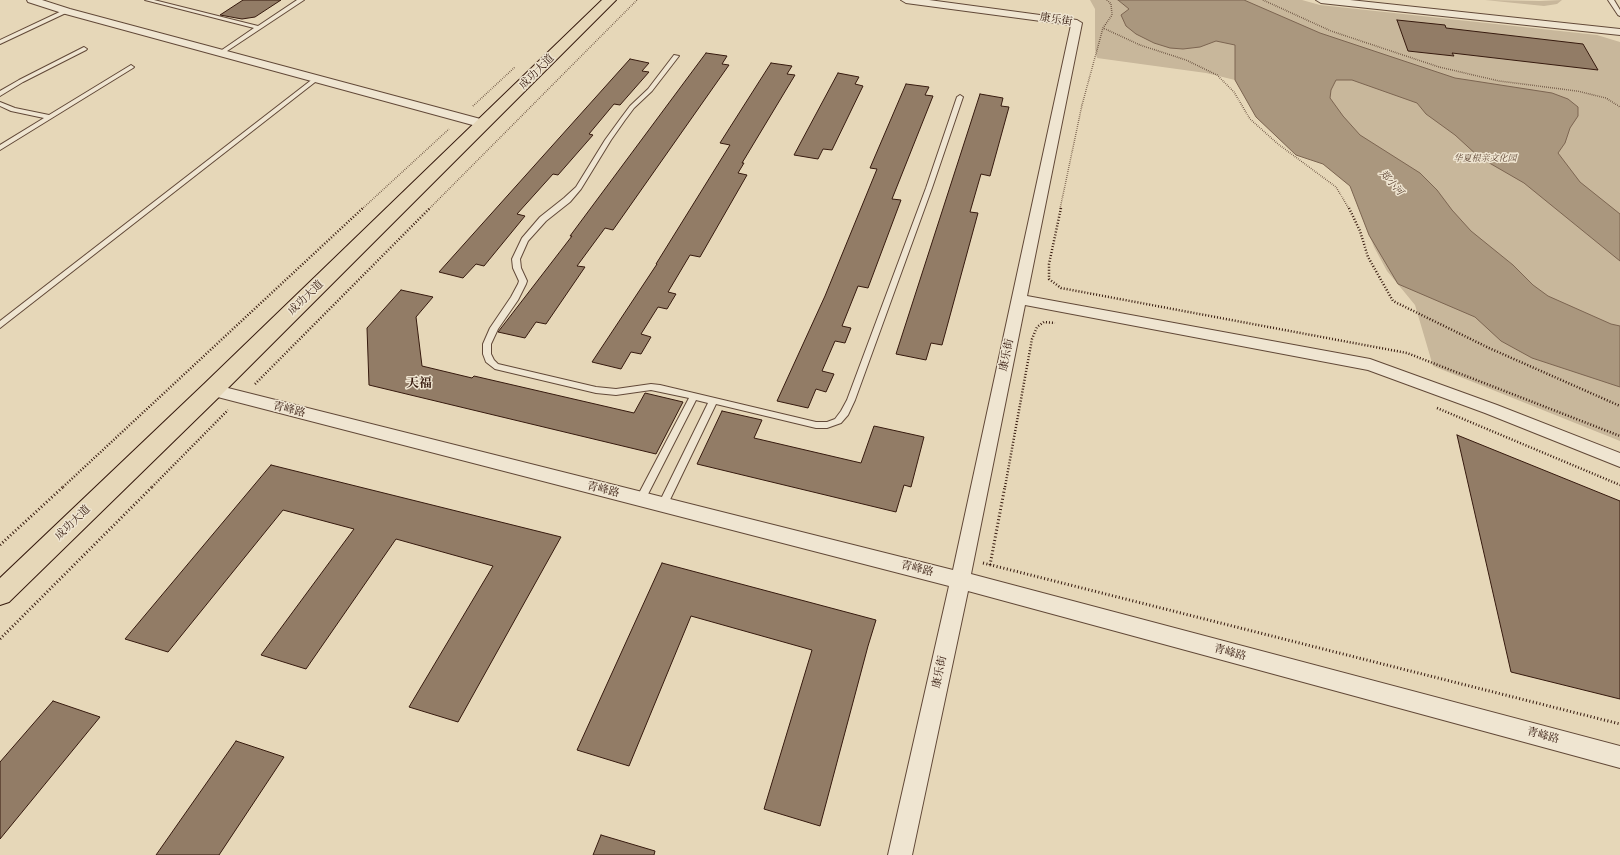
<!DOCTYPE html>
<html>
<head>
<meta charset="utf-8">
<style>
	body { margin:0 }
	canvas { display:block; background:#e6d7b8 }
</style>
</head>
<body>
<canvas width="1620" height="855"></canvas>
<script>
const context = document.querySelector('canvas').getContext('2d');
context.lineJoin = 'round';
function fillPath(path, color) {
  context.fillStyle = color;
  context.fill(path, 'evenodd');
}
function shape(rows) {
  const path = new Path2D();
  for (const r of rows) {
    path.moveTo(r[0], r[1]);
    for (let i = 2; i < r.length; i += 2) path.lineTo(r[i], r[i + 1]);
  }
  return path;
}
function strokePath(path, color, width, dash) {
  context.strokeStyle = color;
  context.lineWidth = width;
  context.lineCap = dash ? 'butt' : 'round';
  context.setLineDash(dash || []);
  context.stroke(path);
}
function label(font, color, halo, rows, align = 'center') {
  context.font = font + ' "IM FELL French Canon","Noto Serif SC",serif';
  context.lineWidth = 3;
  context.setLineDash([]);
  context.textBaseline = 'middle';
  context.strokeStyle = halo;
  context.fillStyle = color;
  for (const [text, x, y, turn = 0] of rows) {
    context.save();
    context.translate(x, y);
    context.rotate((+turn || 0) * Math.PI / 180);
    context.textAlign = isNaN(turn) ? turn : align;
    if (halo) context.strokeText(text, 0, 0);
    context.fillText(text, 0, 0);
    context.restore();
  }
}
const green = shape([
	[1090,0,1302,0,1320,5,1597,35,1620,42,1620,441,1433,366,1415,305,1387,271,1374,247,1350,186,1323,164,1296,155,1256,117,1235,80,1206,73,1097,58,1095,49,1095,9],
	[1485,0,1540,1,1562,0,1557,4,1544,6]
]);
const water = shape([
	[1118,0,1244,0,1320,33,1455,78,1552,93,1568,99,1578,107,1578,116,1570,128,1565,143,1558,153,1580,182,1620,214,1620,261,1524,183,1479,157,1455,135,1426,114,1417,103,1352,80,1336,80,1331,90,1330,98,1343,116,1360,135,1420,173,1437,190,1452,210,1471,231,1513,265,1533,285,1548,296,1611,324,1620,326,1620,387,1532,358,1501,341,1475,317,1398,284,1369,235,1350,186,1323,164,1296,155,1256,117,1235,80,1235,45,1216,41,1200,47,1183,49,1170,48,1154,43,1136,34,1126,26,1121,15,1129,9,1118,0]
]);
const building = shape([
	[243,0,281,0,255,17,242,19,220,15,243,0],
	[1397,20,1445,25,1446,28,1583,44,1598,70,1452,53,1454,56,1408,51,1397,20],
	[706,53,727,56,722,64,729,65,613,230,605,228,577,266,585,267,546,324,536,322,525,338,498,332,572,236,570,236,706,53],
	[630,59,649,63,642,71,649,72,620,105,614,104,589,134,593,135,558,175,553,174,517,214,525,216,484,266,476,264,463,278,439,272,630,59],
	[771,63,792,66,787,74,795,75,742,163,744,163,738,173,747,175,700,257,690,255,668,292,676,294,667,309,658,307,641,334,651,337,641,354,631,352,621,369,592,362,657,264,656,264,730,145,720,143,771,63],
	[838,73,859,77,855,84,863,86,832,150,823,149,818,159,794,155,838,73],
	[906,84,929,87,925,95,933,96,892,199,901,200,868,288,858,286,842,326,851,328,845,343,835,341,822,371,834,374,826,392,816,389,808,408,777,401,825,296,877,169,870,168,906,84],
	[980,94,1003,98,1001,106,1009,107,990,176,981,174,970,212,978,213,942,345,931,343,926,360,896,354,980,94],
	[401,290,433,297,416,317,422,366,472,378,474,376,634,413,645,393,683,402,656,454,369,385,367,328,401,290],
	[722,411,762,420,754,438,861,463,874,426,924,437,911,487,904,485,896,512,697,464,722,411],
	[1457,435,1620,501,1620,699,1511,672,1457,435],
	[271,465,561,537,458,722,409,707,493,566,396,539,306,669,261,655,354,529,283,510,168,652,125,639,271,465],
	[662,563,876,620,868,646,820,826,764,809,812,650,691,616,629,766,577,750,662,563],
	[53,701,100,717,0,839,0,762,53,701],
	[236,741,284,757,219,855,156,855,236,741],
	[601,835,655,851,654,855,593,855,601,835]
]);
const pathFar2 = shape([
	[1107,0,1111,4,1112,15,1103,28,1140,45,1186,60,1217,75,1234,92,1250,119,1278,144,1336,187,1349,209],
	[1263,0,1331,31,1439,67,1499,81,1577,91,1606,98,1620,107],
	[473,106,515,67],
	[362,209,449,129],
	[429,209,637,0],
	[1060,209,1082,105,1103,28]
]);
const pathFar1 = shape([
	[1061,208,1049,264,1049,279,1061,288,1407,353,1620,436],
	[1349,208,1360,231,1368,257,1393,301,1489,348,1620,406],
	[255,384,430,208],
	[1437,408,1620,485],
	[63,487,363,208],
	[152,487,228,410],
	[1005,487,1032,339,1037,327,1044,322,1055,323]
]);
const path = shape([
	[0,545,64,486],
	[983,563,1620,724],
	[990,565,1005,486],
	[0,639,153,486]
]);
const service = shape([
	[145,0,154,0,258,26,297,0,304,0,221,55,218,53,219,52,254,28,145,0],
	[1608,0,1614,0,1620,10,1620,16,1618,15,1608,0],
	[66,9,69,11,68,12,0,44,0,40,66,9],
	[84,47,87,49,86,50,23,82,0,96,0,91,19,80,84,47],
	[674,55,679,56,652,91,634,108,625,120,611,140,581,189,570,202,546,221,528,241,520,259,521,268,527,281,526,284,518,300,498,329,491,344,491,354,494,360,498,364,596,387,616,389,651,384,660,385,816,422,827,422,835,419,841,411,847,400,926,188,957,97,960,95,963,97,932,188,855,400,848,415,841,423,827,428,816,428,716,404,666,508,663,509,660,508,658,505,708,403,696,400,644,502,641,503,638,502,636,499,689,398,651,390,616,395,596,393,495,369,486,362,483,354,483,344,490,328,511,297,518,284,519,281,513,268,512,259,522,238,540,217,564,198,576,187,605,140,621,118,630,106,648,89,674,55],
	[131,65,134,67,133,68,0,150,0,145,44,118,11,111,0,106,0,102,15,108,49,115,131,65],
	[314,78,319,79,0,328,0,321,314,78]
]);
const minor = shape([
	[27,0,42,0,70,9,488,121,490,124,488,127,480,127,62,13,28,2,27,0],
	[901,0,929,0,1077,20,1082,23,1027,296,1370,359,1497,405,1620,453,1620,467,1485,413,1368,370,1025,305,971,574,1620,746,1620,768,968,591,912,855,888,855,949,586,206,394,204,390,206,386,212,384,953,570,1071,25,906,3,901,0],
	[1316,0,1350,0,1620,29,1620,35,1321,3,1316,0]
]);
const primary = shape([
	[602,0,616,0,220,396,9,602,0,605,0,578,204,384,602,0]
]);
const farParknames = [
	["华夏根亲文化园",1485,159]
];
const farWaternames = [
	["郑小河",1391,183,48]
];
const streetNames = [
	["康乐街",1056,20,9],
	["成功大道",537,72,-45],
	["成功大道",306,298,-44],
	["康乐街",1007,355,-78],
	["青峰路",289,410,14],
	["青峰路",603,490,14],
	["成功大道",73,523,-44],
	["青峰路",917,569,14],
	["青峰路",1230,653,15],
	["康乐街",940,672,-78],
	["青峰路",1543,736,15]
];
const quarterNames = [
	["天福",419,384]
];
fillPath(green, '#c8b79b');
fillPath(water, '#aa977e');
strokePath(water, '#7c6551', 1);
fillPath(building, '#927c66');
strokePath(building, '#361a0e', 1);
strokePath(service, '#624938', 2);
strokePath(minor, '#624938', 2);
strokePath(primary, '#361a0e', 2);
strokePath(pathFar2, '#361a0e', 1.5, [0.5, 1.5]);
strokePath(pathFar1, '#361a0e', 2.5, [1, 2]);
strokePath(path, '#361a0e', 3, [1, 2.5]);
fillPath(service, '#efe5d1');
fillPath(minor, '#efe5d1');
fillPath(primary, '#e6d7b8');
label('italic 9px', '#624938', '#efe5d1', farParknames);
label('italic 10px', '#5f4635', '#efe5d1', farWaternames);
label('11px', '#361a0e', '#efe5d1', streetNames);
label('bold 13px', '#361a0e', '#efe5d1', quarterNames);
</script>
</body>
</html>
